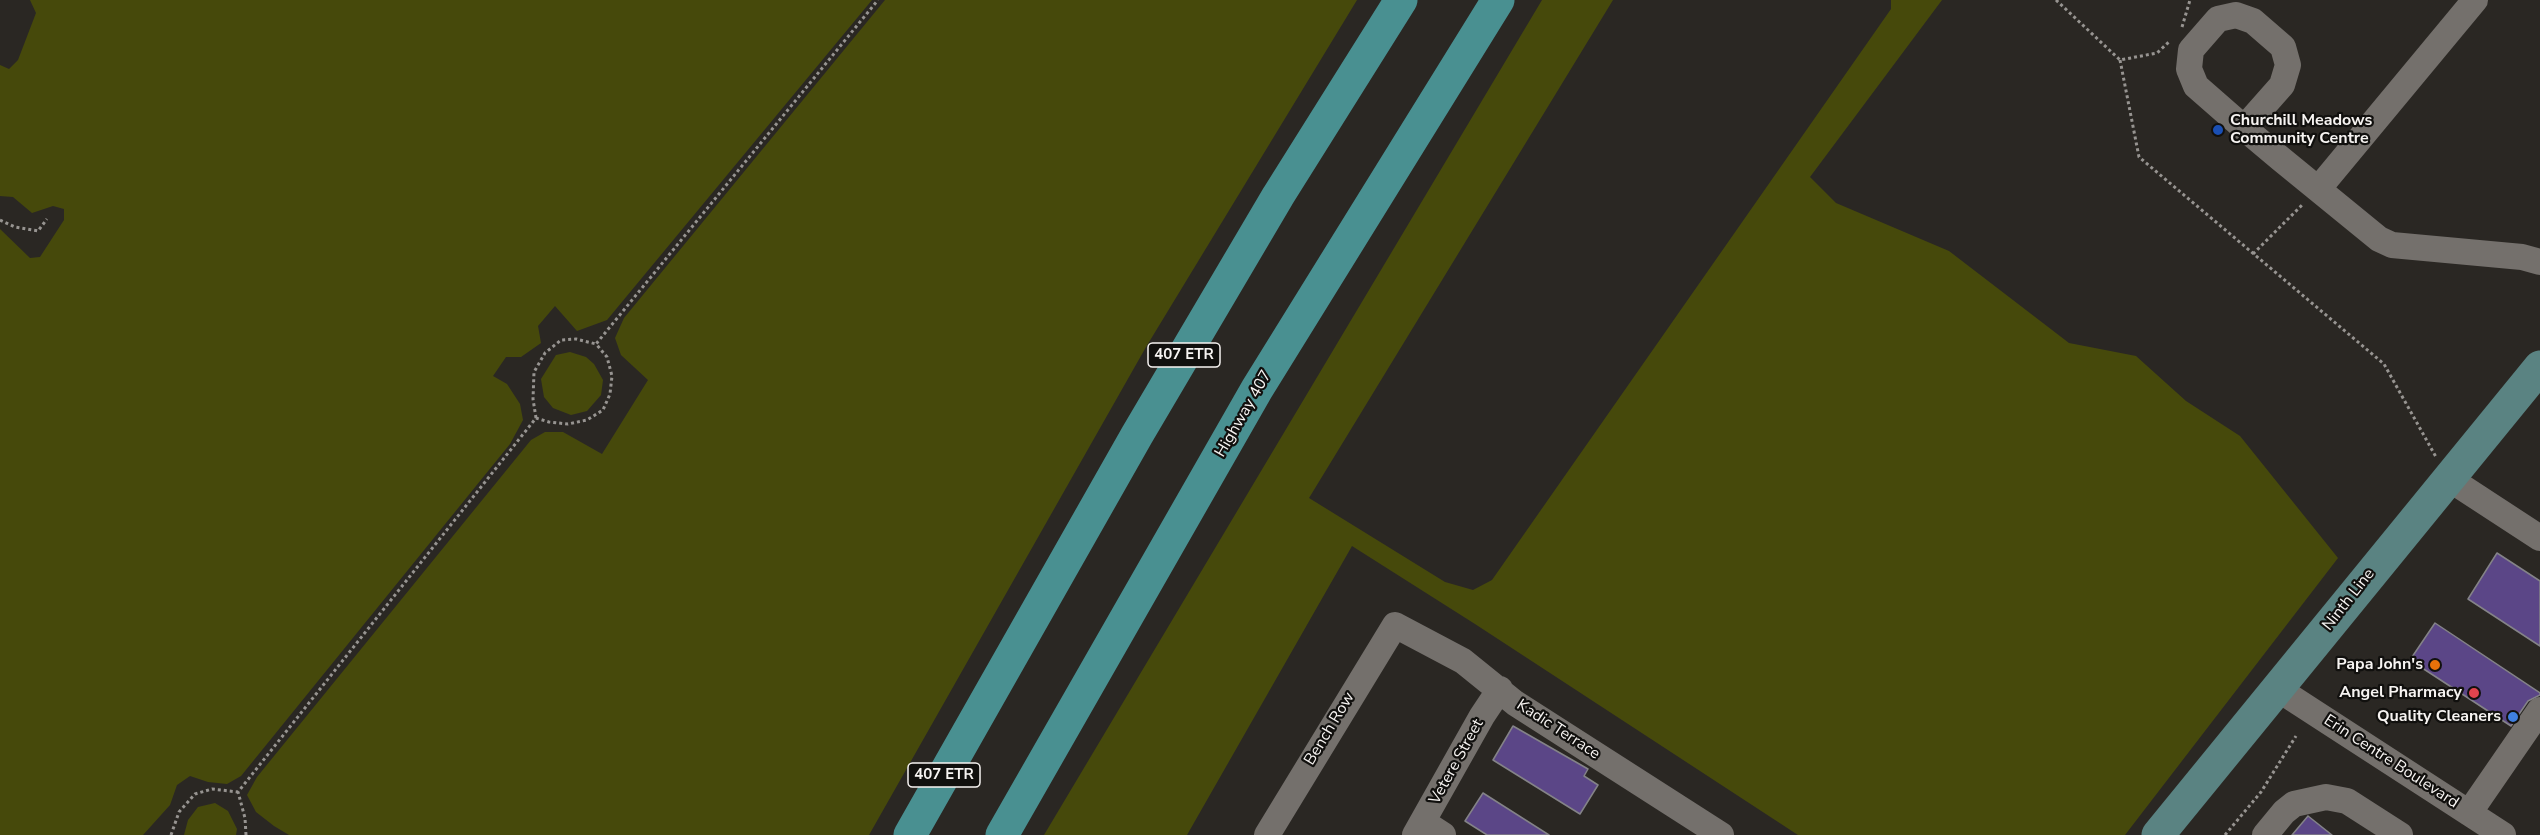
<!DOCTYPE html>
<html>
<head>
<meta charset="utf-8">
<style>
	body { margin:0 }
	canvas { display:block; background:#2a2723 }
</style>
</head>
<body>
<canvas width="2540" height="835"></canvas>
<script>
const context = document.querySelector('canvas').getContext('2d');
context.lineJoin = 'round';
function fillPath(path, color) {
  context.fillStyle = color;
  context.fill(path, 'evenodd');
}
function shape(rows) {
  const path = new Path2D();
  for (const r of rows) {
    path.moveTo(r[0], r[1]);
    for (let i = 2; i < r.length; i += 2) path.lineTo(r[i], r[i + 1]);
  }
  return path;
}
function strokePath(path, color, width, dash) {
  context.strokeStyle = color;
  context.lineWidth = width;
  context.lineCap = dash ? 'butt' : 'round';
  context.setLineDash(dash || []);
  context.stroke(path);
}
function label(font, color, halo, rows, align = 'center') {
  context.font = font + ' "Nunito Sans",sans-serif';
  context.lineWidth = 4.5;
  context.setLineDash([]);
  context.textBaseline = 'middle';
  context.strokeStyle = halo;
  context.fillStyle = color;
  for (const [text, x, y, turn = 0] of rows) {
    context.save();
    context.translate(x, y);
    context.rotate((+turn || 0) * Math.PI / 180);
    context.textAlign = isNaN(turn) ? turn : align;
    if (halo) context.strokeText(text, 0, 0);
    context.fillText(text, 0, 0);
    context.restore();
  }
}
const green = shape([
	[30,0,872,0,607,320,577,331,555,306,538,326,541,343,521,357,506,357,493,376,507,384,520,404,523,420,510,444,241,776,227,784,208,782,190,776,177,785,170,805,143,835,0,835,0,229,30,258,40,257,64,220,64,209,53,206,32,213,13,197,0,196,0,65,9,69,18,60,36,13],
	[885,0,1357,0,1146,347,869,835,289,835,274,826,256,812,247,795,257,777,531,440,545,432,563,432,602,454,648,380,621,355,615,338,624,318],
	[1542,0,1613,0,1309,498,1445,582,1473,590,1492,580,1891,9,1891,0,1942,0,1810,177,1836,203,1949,251,2069,343,2136,356,2186,401,2240,436,2338,558,2125,835,1798,835,1475,624,1352,546,1187,835,1044,835],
	[570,352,586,357,594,364,603,380,601,395,587,411,571,415,553,408,544,397,541,379,556,355],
	[215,803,228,811,237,829,236,835,184,835,188,820,198,807]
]);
const building = shape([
	[2497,553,2540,581,2540,646,2468,599,2497,553],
	[2435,623,2540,693,2540,695,2528,701,2511,726,2410,660,2435,623],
	[1513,726,1588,769,1584,776,1598,785,1580,814,1493,760,1513,726],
	[1483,793,1549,835,1487,835,1465,821,1483,793],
	[2308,816,2332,835,2292,835,2308,816]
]);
const path = shape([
	[2056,0,2120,60,2157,53,2170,41],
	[2182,27,2190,0],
	[2120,60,2139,157,2384,364,2436,457],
	[0,220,15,227,38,231,47,219],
	[2253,254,2303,204],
	[536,418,533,399,534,372,545,353,561,340,576,339,596,344],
	[171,835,179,812,195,794,212,789,238,792],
	[246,835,245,818,238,792,536,418,549,422,568,424,587,420,603,410,610,394,612,376,607,357,596,344,878,0],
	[2225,835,2261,792,2296,736]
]);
const minor = shape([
	[2244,128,2282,85,2288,65,2283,47,2253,21,2236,15,2218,19,2191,50,2189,69,2196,86,2244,128,2281,159,2379,239,2392,245,2522,257,2540,262],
	[2319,188,2475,0],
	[2448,478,2540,538],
	[2278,689,2503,835],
	[2469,813,2540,710],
	[1423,822,1443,835],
	[1267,835,1395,625,1463,661,1515,703,1721,835],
	[1415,835,1482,716,1500,689],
	[2265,835,2284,812,2294,804,2326,797,2347,801,2400,835]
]);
const major = shape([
	[2158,835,2540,367]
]);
const highway = shape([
	[910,835,1137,435,1278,196,1401,0],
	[1002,835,1257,389,1498,0]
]);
const markers = [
	[2218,130,6,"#1a4fb4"],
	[2435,665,6,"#e8710a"],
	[2474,693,6,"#e0444e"],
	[2513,717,6,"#3f7fe0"]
];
const shields = [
	[1184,355,72],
	[944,775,72]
];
const shieldNames = [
	["407 ETR",1184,355],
	["407 ETR",944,775]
];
const poiNames = [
	["Churchill Meadows",2230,121,"left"],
	["Community Centre",2230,139,"left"],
	["Papa John's",2423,665],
	["Angel Pharmacy",2462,693],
	["Quality Cleaners",2501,717]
];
const streetNames = [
	["Highway 407",1244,414,-60],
	["Ninth Line",2349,600,-52],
	["Bench Row",1330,729,-59],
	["Kadic Terrace",1558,730,33],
	["Vetere Street",1457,762,-61],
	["Erin Centre Boulevard",2391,762,33]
];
fillPath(green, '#46490b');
fillPath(building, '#5b4687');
strokePath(building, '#848388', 1.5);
strokePath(path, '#979491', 3, [3, 3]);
strokePath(minor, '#74706c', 26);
strokePath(major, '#5a8382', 33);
strokePath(highway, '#499091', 33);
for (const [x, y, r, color] of markers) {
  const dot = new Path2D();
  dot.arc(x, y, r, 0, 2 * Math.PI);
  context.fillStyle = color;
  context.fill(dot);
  strokePath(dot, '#11100e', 2);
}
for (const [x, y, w] of shields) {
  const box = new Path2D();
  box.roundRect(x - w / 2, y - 12, w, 24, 4.5);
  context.fillStyle = '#11100e';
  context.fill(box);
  strokePath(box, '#f7f4f2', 1.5);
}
label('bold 15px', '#f7f4f2', null, shieldNames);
label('bold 16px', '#f7f4f2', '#11100e', poiNames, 'right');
label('16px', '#f7f4f2', '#11100e', streetNames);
</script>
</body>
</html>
